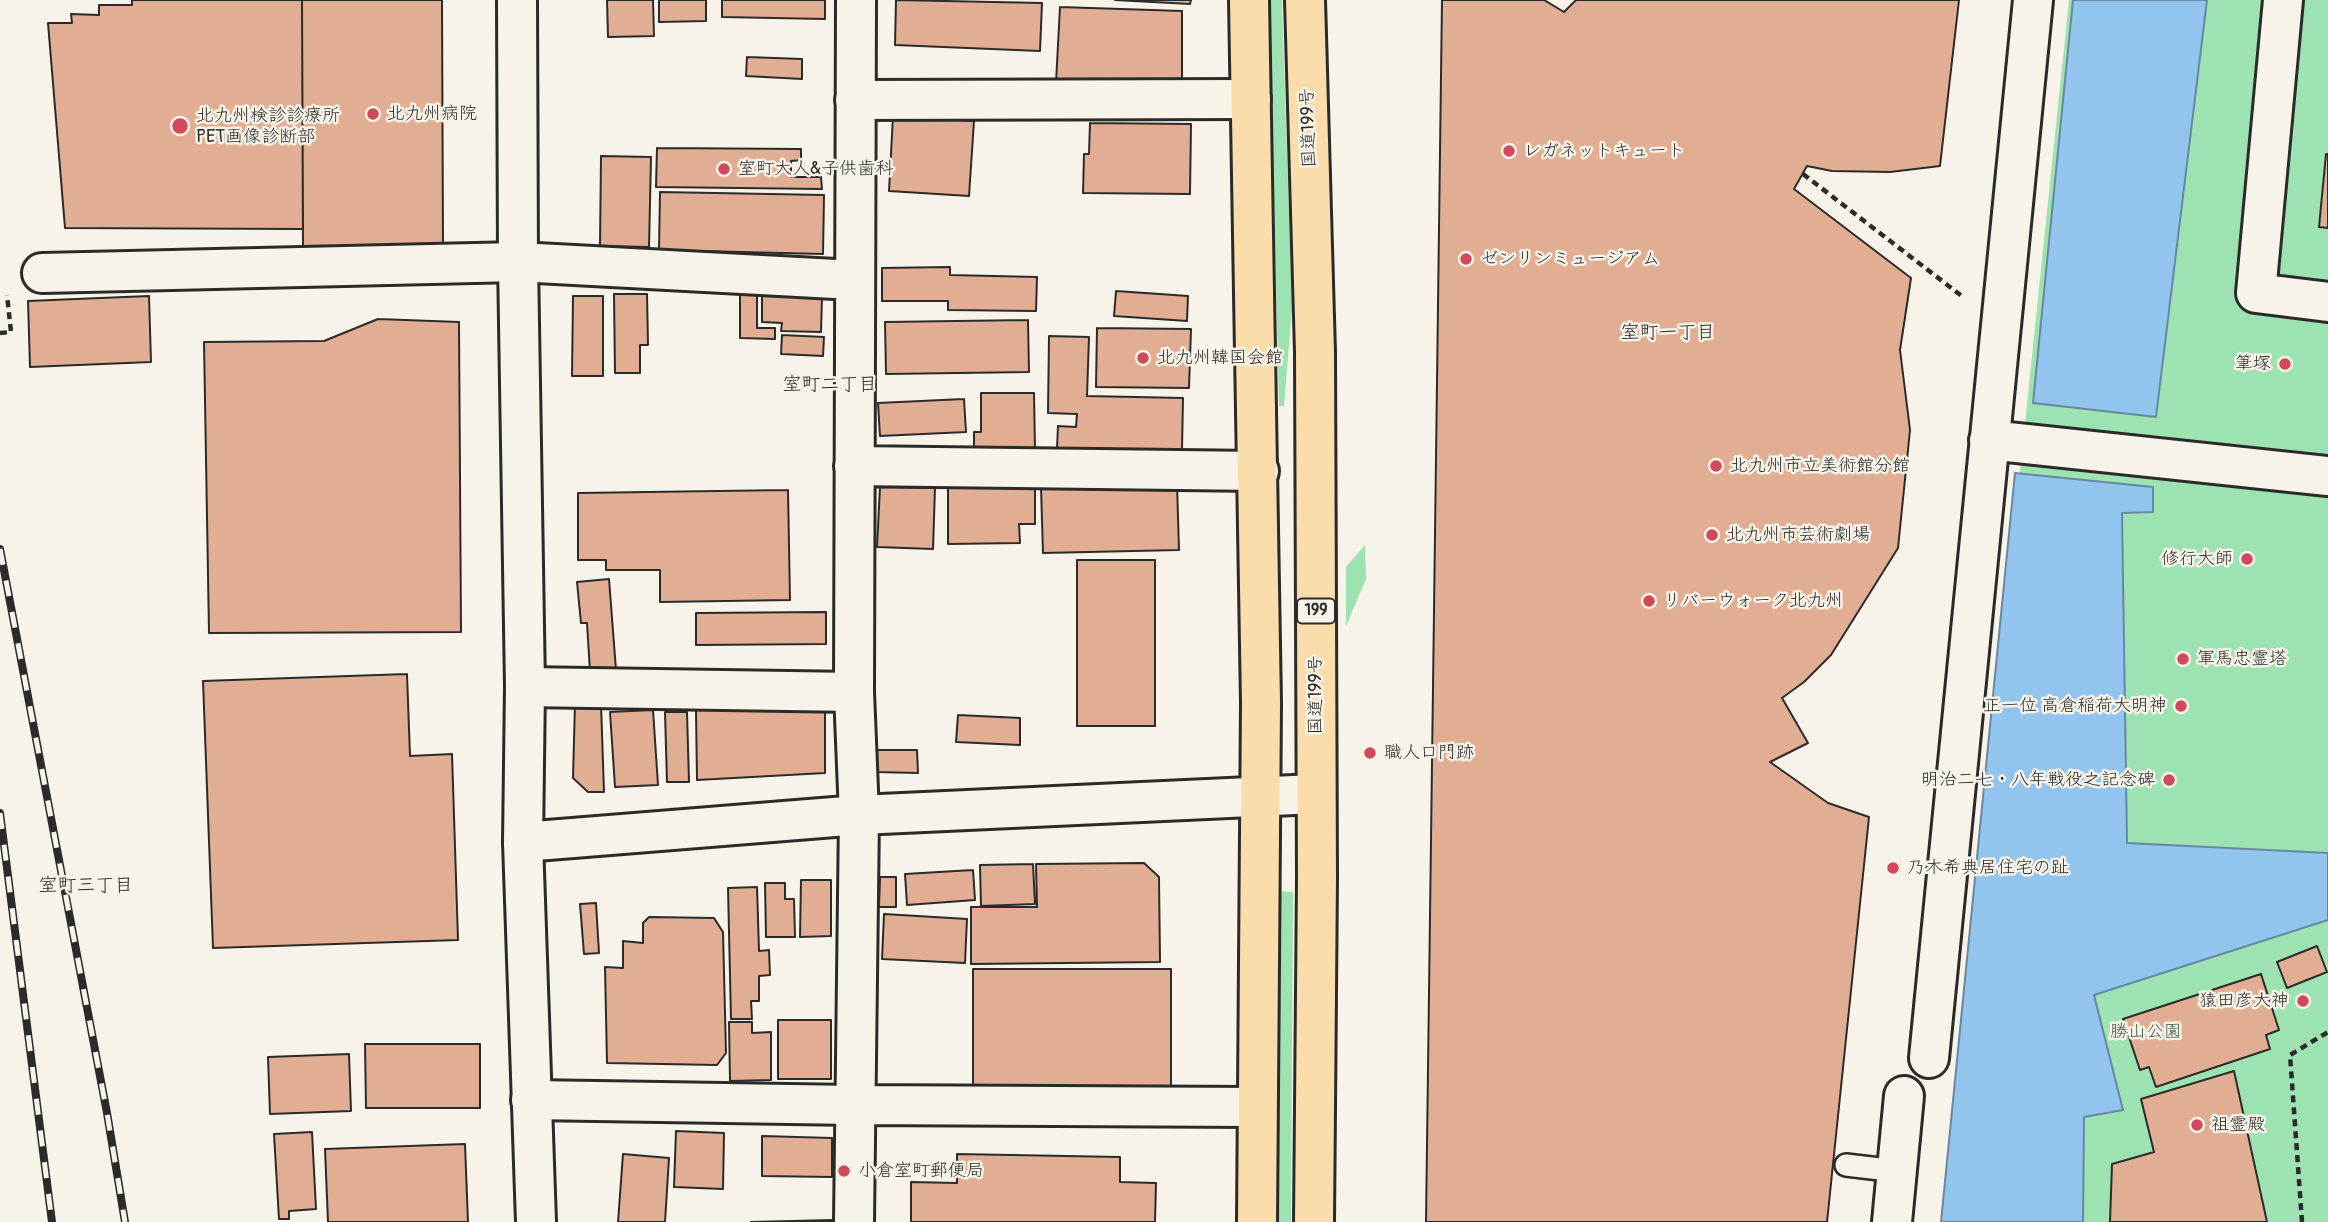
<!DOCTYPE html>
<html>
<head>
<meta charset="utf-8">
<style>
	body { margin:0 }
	canvas { display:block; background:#f7f3e8 }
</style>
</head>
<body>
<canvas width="2328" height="1222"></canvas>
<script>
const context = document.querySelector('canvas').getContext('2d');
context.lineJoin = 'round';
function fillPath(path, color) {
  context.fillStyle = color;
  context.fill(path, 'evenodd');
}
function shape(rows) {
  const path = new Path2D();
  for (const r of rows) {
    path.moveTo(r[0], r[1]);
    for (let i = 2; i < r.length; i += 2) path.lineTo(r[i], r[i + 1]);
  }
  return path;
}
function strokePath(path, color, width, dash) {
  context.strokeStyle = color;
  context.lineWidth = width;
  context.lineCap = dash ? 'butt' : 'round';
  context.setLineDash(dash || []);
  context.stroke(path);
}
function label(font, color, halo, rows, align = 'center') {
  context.font = font + ' Pangolin,"Klee One",sans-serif';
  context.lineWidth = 5;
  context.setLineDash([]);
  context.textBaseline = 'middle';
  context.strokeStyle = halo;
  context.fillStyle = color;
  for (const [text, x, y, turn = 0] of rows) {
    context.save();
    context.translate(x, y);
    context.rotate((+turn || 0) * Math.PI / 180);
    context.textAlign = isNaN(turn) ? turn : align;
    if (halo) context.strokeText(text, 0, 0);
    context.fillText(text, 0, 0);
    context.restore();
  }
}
const green = shape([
	[1269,0,1282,0,1292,308,1284,406,1279,406],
	[2069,0,2328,0,2328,1222,1942,1222],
	[1365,545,1366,579,1346,626,1346,567],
	[1280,891,1293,892,1291,1222,1278,1222]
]);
const water = shape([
	[2073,0,2207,0,2156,417,2033,403,2073,0],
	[2015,473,2153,487,2153,512,2122,513,2127,843,2328,853,2328,920,2094,995,2123,1110,2084,1117,2083,1222,1941,1222,2015,473]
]);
const building = shape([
	[132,0,302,0,303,229,65,228,48,23,72,23,71,14,99,15,99,5,132,5,132,0],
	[302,0,442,0,443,248,303,248,302,0],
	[607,0,653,0,654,36,608,37,607,0],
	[659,0,706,0,706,21,659,22,659,0],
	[722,0,825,0,825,19,722,17,722,0],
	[896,0,1042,3,1040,51,895,45,896,0],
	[1115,0,1191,0,1190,4,1115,0],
	[1442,0,1544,0,1564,12,1576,0,1959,0,1940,166,1890,172,1832,171,1807,166,1794,189,1911,278,1900,350,1910,430,1898,548,1831,655,1804,682,1782,698,1808,743,1770,762,1828,803,1869,817,1827,1222,1426,1222,1442,0],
	[1060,7,1182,11,1182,85,1056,83,1060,7],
	[747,57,802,59,802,79,746,76,747,57],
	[893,116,974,121,969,196,889,191,893,116],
	[1090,123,1191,124,1190,194,1083,193,1084,154,1089,154,1090,123],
	[657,148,801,149,801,160,791,161,791,177,821,177,822,189,656,187,657,148],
	[2326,154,2328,154,2328,228,2319,227,2326,154],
	[601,156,651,157,649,247,600,246,601,156],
	[660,192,824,195,823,254,659,250,660,192],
	[950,267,950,275,1037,277,1036,311,948,310,948,301,882,301,882,268,950,267],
	[1116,291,1188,296,1187,321,1114,316,1116,291],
	[614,294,647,294,648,345,640,345,640,373,615,373,614,294],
	[740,294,757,294,757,328,775,328,775,339,740,338,740,294],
	[762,295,822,297,821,332,781,331,782,323,762,322,762,295],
	[149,296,151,362,30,367,28,301,149,296],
	[573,296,603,296,603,376,572,376,573,296],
	[378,319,459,322,461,632,209,633,204,342,324,341,378,319],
	[1028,320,1029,372,886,374,885,322,1028,320],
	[1097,328,1191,329,1189,388,1096,387,1097,328],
	[782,335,824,337,823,356,781,354,782,335],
	[1049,336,1089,337,1087,396,1183,398,1182,450,1057,448,1058,426,1076,427,1077,414,1048,413,1049,336],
	[981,393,1034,393,1035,450,974,450,974,432,981,432,981,393],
	[964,399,966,432,880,436,878,403,964,399],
	[1177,484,1179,550,1043,553,1041,487,1177,484],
	[880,487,935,488,933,549,877,547,880,487],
	[1035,487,1035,524,1019,524,1020,543,948,544,948,488,1035,487],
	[788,490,790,600,660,602,660,570,606,570,606,560,578,560,578,493,788,490],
	[1077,560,1155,560,1155,726,1077,726,1077,560],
	[609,579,616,670,590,672,587,623,581,623,577,582,609,579],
	[826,612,826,644,696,645,696,613,826,612],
	[407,674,410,756,452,754,458,940,213,948,203,681,407,674],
	[575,703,601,704,604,792,588,792,573,778,575,703],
	[825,709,825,773,697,780,696,710,825,709],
	[653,710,658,785,615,787,610,712,653,710],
	[665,712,687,712,689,782,667,782,665,712],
	[958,715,1020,718,1020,745,956,742,958,715],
	[876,750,917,750,918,773,876,772,876,750],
	[1144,863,1159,877,1160,962,971,964,971,907,1037,907,1036,864,1144,863],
	[1033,864,1035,904,981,906,980,865,1033,864],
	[973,870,975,900,907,905,905,874,973,870],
	[880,877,896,877,896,907,879,907,880,877],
	[801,880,831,880,831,936,800,937,801,880],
	[765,883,785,883,785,899,794,899,795,937,766,937,765,883],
	[757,887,759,951,769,950,770,975,759,976,759,1001,751,1001,752,1019,731,1019,728,888,757,887],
	[596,903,599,953,584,954,580,904,596,903],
	[884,914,967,919,965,963,882,959,884,914],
	[649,917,714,918,723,932,726,1053,717,1065,607,1063,605,967,623,968,623,941,643,943,643,923,649,917],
	[2317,946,2327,972,2287,988,2277,962,2317,946],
	[973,969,1171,969,1171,1091,973,1091,973,969],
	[2261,974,2279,1030,2266,1035,2270,1049,2156,1087,2149,1067,2140,1070,2123,1019,2261,974],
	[778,1020,831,1020,831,1079,778,1079,778,1020],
	[729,1022,752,1022,752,1033,771,1032,771,1080,730,1081,729,1022],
	[365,1044,480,1044,480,1108,366,1108,365,1044],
	[349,1054,351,1111,270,1114,268,1057,349,1054],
	[2234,1071,2267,1222,2110,1222,2112,1164,2154,1152,2141,1099,2234,1071],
	[676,1131,724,1133,723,1189,674,1187,676,1131],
	[312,1132,316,1209,289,1211,289,1219,279,1219,274,1134,312,1132],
	[762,1136,832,1138,832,1177,762,1176,762,1136],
	[465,1144,468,1222,328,1222,325,1149,465,1144],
	[623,1154,669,1158,665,1222,618,1222,623,1154],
	[957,1154,1120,1157,1120,1182,1156,1183,1155,1222,911,1222,911,1182,957,1183,957,1154],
	[833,1220,833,1222,751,1222,833,1220]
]);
const path = shape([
	[1803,174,1963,297],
	[0,333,11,332,7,295],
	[2302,1222,2290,1055,2328,1032]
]);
const lane = shape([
	[1846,1165,1897,1171]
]);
const street = shape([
	[2283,0,2256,293,2328,302],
	[855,100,1251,99],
	[42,273,518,262,854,280],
	[1989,440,2328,476],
	[854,466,1259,471],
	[525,687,854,692],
	[523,842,859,815,1316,794],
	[1929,1058,2033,0],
	[531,1100,854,1105,1256,1107],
	[854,1222,859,815,854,692,856,0]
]);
const secondary = shape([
	[517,0,518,262,525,687,523,842,536,1222],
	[1892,1222,1904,1096]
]);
const highway = shape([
	[1249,0,1261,703,1257,1222],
	[1305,0,1315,352,1317,877,1314,1222]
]);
const rail = shape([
	[0,549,107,1113,125,1222],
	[0,813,52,1222]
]);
const markers = [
	[373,114,7,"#d1495b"],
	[180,126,9,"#d1495b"],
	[1509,151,7,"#d1495b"],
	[724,169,7,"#d1495b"],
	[1466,259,7,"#d1495b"],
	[1143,358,7,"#d1495b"],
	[2285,364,7,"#d1495b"],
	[1716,466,7,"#d1495b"],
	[1712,535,7,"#d1495b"],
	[2247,559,7,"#d1495b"],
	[1649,601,7,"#d1495b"],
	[2183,659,7,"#d1495b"],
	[2181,706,7,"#d1495b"],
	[1370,753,7,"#d1495b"],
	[2169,780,7,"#d1495b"],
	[1893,868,7,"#d1495b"],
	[2303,1001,7,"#d1495b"],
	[2197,1125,7,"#d1495b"],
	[844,1171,7,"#d1495b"]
];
const shields = [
	[1316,611,38]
];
const shieldNames = [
	["199",1316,611]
];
const poiNames = [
	["北九州病院",387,114],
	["北九州検診診療所",196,116],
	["PET画像診断部",196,137],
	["レガネットキュート",1523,151],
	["室町大人&子供歯科",738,169],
	["ゼンリンミュージアム",1480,259],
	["北九州韓国会館",1157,358],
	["筆塚",2271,364,"right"],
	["北九州市立美術館分館",1730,466],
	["北九州市芸術劇場",1726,535],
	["修行大師",2233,559,"right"],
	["リバーウォーク北九州",1663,601],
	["軍馬忠霊塔",2197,659],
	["正一位 高倉稲荷大明神",2167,706,"right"],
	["職人口門跡",1384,753],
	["明治二七・八年戦役之記念碑",2155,780,"right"],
	["乃木希典居住宅の趾",1907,868],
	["猿田彦大神",2289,1001,"right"],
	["祖霊殿",2211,1125],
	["小倉室町郵便局",858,1171]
];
const streetNames = [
	["国道199号",1309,128,-92],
	["国道199号",1316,695,-90]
];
const parkNames = [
	["勝山公園",2146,1032]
];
const neighbourhoodNames = [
	["室町一丁目",1668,333],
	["室町二丁目",830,385],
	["室町三丁目",86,886]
];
fillPath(green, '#9ce3b1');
fillPath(water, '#91c5ee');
strokePath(water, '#6887a0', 2);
fillPath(building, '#e1ae94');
strokePath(building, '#2b2b2b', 2);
strokePath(lane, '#2b2b2b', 26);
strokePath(street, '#2b2b2b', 44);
strokePath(secondary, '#2b2b2b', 44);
strokePath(highway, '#2b2b2b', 44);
strokePath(path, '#2b2b2b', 4.5, [7, 5]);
strokePath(lane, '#f7f3e8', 21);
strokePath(street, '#f7f3e8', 38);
strokePath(secondary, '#f7f3e8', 38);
strokePath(highway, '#fbdcab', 38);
strokePath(rail, '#2b2b2b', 8);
strokePath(rail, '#f7f3e8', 5, [16]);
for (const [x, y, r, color] of markers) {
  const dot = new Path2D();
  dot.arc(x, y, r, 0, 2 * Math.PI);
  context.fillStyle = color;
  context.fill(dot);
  strokePath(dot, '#f7f3e8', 2.5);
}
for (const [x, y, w] of shields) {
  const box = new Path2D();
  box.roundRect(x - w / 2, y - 12.5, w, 25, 5);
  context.fillStyle = '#f7f3e8';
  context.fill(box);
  strokePath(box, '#2b2b2b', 2);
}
label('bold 16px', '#2b2b2b', null, shieldNames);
label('18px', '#2b2b2b', '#f7f3e8', poiNames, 'left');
label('18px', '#2b2b2b', '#f7f3e8', streetNames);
label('18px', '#47594c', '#f7f3e8', parkNames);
label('19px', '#2b2b2b', '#f7f3e8', neighbourhoodNames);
</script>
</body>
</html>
